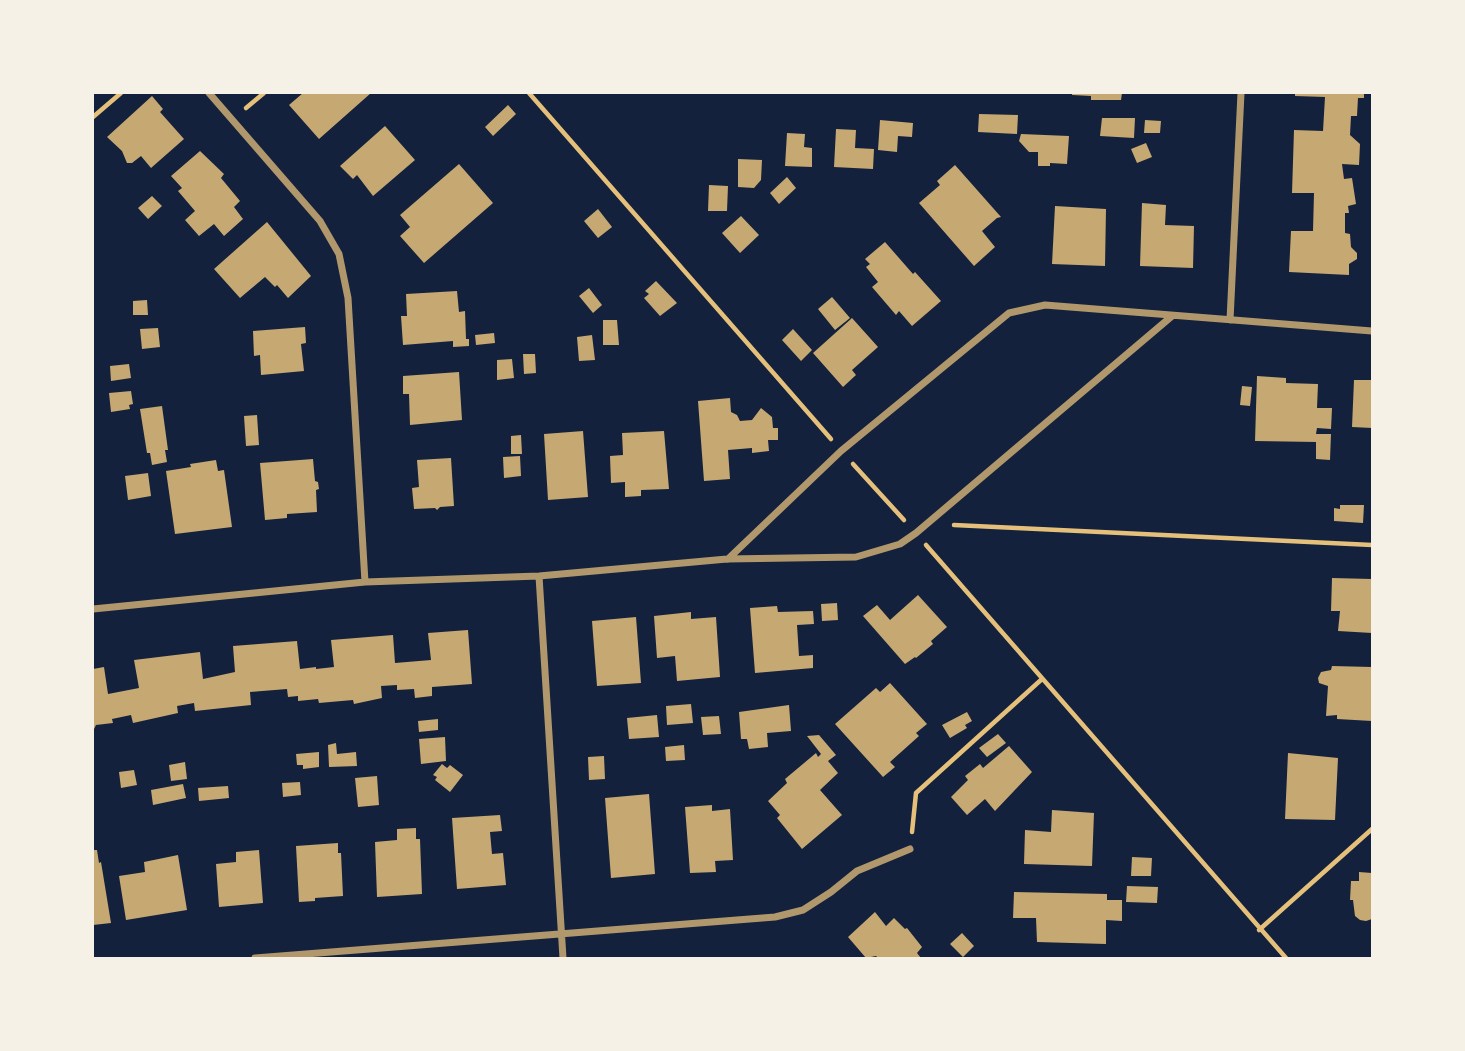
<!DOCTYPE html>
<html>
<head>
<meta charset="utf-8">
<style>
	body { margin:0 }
	#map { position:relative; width:1465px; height:1051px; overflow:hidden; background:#14213d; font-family:"Roboto Condensed",sans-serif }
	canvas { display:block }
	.frame { position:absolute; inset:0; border:94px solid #f6f1e7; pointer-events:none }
</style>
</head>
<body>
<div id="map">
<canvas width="1465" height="1051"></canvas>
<div class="frame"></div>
</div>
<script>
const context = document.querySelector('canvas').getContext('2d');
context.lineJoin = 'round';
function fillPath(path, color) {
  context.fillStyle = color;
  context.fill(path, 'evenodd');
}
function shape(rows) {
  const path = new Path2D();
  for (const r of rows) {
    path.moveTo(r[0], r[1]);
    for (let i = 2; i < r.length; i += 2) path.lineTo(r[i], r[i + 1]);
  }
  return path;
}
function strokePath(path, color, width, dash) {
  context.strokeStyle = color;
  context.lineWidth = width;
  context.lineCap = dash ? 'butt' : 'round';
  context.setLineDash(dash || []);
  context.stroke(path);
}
const building = shape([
	[303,93,371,93,319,139,289,105],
	[1072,93,1122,93,1121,100,1091,100,1091,96,1072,95],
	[1295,93,1364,93,1364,98,1358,98,1357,116,1351,116,1350,135,1360,144,1359,165,1342,164,1344,179,1352,178,1356,204,1348,206,1349,213,1345,213,1345,233,1350,234,1351,247,1357,253,1357,259,1349,264,1349,275,1289,272,1291,231,1313,231,1314,193,1292,193,1294,130,1323,131,1325,97,1295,96],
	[152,96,163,109,160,112,184,139,151,168,141,156,132,163,127,163,122,151,107,137],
	[508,105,516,114,493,136,485,127],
	[979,114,1018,115,1017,134,978,132],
	[1102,118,1135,118,1134,138,1100,136],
	[880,120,913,123,912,137,898,136,897,152,878,150],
	[1145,120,1161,121,1160,133,1144,133],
	[385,126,415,160,373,196,357,175,353,179,340,166],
	[836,129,856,130,855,148,874,149,873,169,834,167],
	[787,133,805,134,804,147,812,148,812,167,785,166],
	[1021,134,1069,136,1067,164,1050,163,1050,166,1038,166,1038,152,1029,152,1019,141],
	[1146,143,1152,157,1137,163,1131,149],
	[200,151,224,174,221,178,240,201,234,207,243,219,224,236,214,224,199,236,185,220,195,211,178,191,182,188,171,176],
	[738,159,762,160,761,180,754,188,738,187],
	[459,164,493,203,424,263,400,236,410,227,400,215],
	[955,165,1001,217,997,218,982,231,995,247,974,266,919,203,940,185,937,181],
	[787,177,796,188,779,204,770,193],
	[709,185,728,186,727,211,708,211],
	[152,196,162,206,148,219,138,208],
	[1142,203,1166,205,1165,225,1194,226,1193,268,1140,266],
	[1055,206,1106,209,1105,266,1052,264],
	[598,209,612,227,598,238,584,221],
	[741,216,759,235,740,253,722,233],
	[267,222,311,276,288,298,277,285,275,287,265,277,240,298,214,269],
	[885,242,913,274,915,272,941,301,912,326,899,311,896,315,872,287,878,282,866,267,870,264,865,259],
	[656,281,677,303,660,316,644,298,649,294,645,291],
	[589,288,602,305,593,313,579,296],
	[457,291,459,312,465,311,466,339,469,339,469,346,453,347,453,341,403,345,401,316,407,316,406,294],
	[832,297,850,318,835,330,818,309],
	[147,300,148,315,133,315,133,301],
	[852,318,878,347,852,370,856,375,843,387,813,353],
	[603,320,617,320,619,345,603,345],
	[305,327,306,343,301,344,304,371,261,375,260,355,254,356,253,331],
	[158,328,160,347,142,349,140,329],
	[793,329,812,350,801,361,782,340],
	[494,333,495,343,476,345,475,335],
	[592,335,595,360,579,361,577,337],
	[523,354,535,354,536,373,524,374],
	[512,359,514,378,497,380,497,360],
	[129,364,131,378,111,381,110,366],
	[459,372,462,420,410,425,409,394,403,394,403,376],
	[1257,376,1286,378,1286,383,1318,384,1317,408,1332,408,1331,429,1317,428,1316,434,1331,434,1330,460,1316,459,1316,442,1255,441],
	[1354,380,1372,380,1372,428,1352,427],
	[1242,386,1252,387,1250,406,1240,405],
	[131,391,133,404,129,405,130,409,111,412,109,393],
	[730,398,731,412,737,415,740,421,752,420,761,408,772,417,773,428,778,428,778,440,768,440,769,451,752,453,752,448,728,450,730,479,704,481,698,401],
	[162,406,168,450,165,450,167,462,152,465,150,453,147,453,140,409],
	[257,415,259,445,246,446,244,416],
	[583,431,588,497,548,500,544,434],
	[664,431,669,489,641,490,641,496,625,497,625,482,611,483,610,456,623,455,622,433],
	[521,435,522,454,511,454,511,436],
	[520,456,521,476,504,478,503,457],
	[451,458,454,506,440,507,437,510,435,508,414,509,412,488,419,487,417,460],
	[313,459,315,481,318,482,319,489,316,490,317,512,287,514,287,518,265,520,260,463],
	[216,460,218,471,224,470,232,527,175,534,166,471,191,467,190,464],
	[148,473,151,496,128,500,125,476],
	[1340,505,1364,505,1363,523,1334,521,1334,508,1340,509],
	[1332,578,1372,579,1372,633,1338,631,1340,611,1331,611],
	[918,595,947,627,931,641,933,644,916,658,915,657,905,664,863,616,877,605,890,620],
	[837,603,838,620,822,621,821,604],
	[777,606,778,612,813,611,814,624,797,625,799,656,813,655,813,668,755,673,750,608],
	[691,612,691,619,716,617,720,677,677,681,675,656,657,658,654,616],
	[636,617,641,683,597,686,592,621],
	[468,630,472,684,432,687,432,696,415,698,414,689,397,690,397,685,381,686,382,698,354,704,353,700,319,703,318,699,298,701,298,696,288,697,287,689,250,692,251,705,195,711,194,703,177,706,178,713,133,723,131,715,112,719,113,723,96,725,93,731,93,669,104,667,108,694,139,688,134,660,200,652,203,679,235,672,233,646,297,641,300,669,316,667,316,669,334,667,331,640,393,635,395,663,431,660,428,633],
	[1332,666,1372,667,1372,721,1337,719,1337,715,1326,716,1328,686,1319,683,1318,678,1321,672,1331,670],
	[890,683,927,724,916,733,919,736,890,762,895,767,883,777,835,724,876,688,880,692],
	[691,704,693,723,667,725,666,706],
	[789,705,791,731,767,733,768,747,749,749,747,739,741,739,739,712],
	[967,712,972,721,965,725,967,728,950,738,942,725],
	[657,715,659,737,629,739,627,718],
	[719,716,721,734,703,735,701,717],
	[438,719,438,730,419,732,418,721],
	[998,734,1006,743,987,757,979,748],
	[819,735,836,755,828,761,838,773,820,790,842,815,802,849,777,818,780,815,768,801,787,783,785,779,816,753,818,757,821,754,807,736],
	[445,737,446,761,421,764,419,739],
	[336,743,337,754,356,752,357,766,329,767,328,745],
	[684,745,685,760,666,761,665,747],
	[1009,746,1032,772,995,811,985,799,967,815,951,797,968,780,965,776,980,764,983,768],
	[319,752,319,767,303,769,303,765,297,765,296,754],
	[1288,753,1338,758,1335,820,1285,819],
	[604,756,605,779,589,780,588,757],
	[185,762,187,779,171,781,169,765],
	[442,764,447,768,450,765,463,775,450,792,435,780,437,777,433,775],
	[134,770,137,785,121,788,119,772],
	[377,776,379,805,358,807,355,778],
	[300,782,301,795,283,797,282,783],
	[183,784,186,798,153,805,151,790],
	[228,786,229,798,199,801,198,788],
	[649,794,655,874,611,878,605,798],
	[712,805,712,811,730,809,733,860,715,861,716,872,690,873,685,807],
	[1052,810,1094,813,1092,866,1024,864,1025,830,1051,832],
	[500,815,502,831,490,832,492,854,503,853,506,885,457,889,452,818],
	[416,828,416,839,420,839,422,894,377,897,375,842,397,840,397,829],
	[338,843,338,853,341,853,343,896,315,898,315,901,299,902,296,846],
	[93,850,97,850,99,863,101,862,111,923,93,925],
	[259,850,263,903,219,907,216,864,236,862,236,852],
	[178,855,187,910,126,920,119,876,145,872,144,862],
	[1132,857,1152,858,1151,876,1131,876],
	[1359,872,1372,873,1372,919,1366,921,1360,920,1355,916,1353,900,1350,900,1351,881,1359,881],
	[1127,886,1158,887,1157,903,1126,902],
	[1014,892,1107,894,1107,900,1122,900,1122,921,1106,920,1106,944,1037,942,1036,918,1013,918],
	[875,912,886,926,894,918,905,929,907,928,922,947,917,953,921,958,878,958,876,956,866,958,848,937],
	[962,933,974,946,963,957,950,944]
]);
const path = shape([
	[529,93,831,439],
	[246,108,264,93],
	[93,117,121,93],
	[853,464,904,520],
	[954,525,1372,545],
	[926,545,1286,958],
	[912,832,916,793,1042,679],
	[1259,930,1372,829]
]);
const minor = shape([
	[209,93,320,221,339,254,348,298,365,582],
	[1230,320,1241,93],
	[728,559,841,451,1009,313,1045,305,1372,331],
	[539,576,563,958],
	[93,609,365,582,539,576,727,559,856,557,900,544,916,533,1172,316],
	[255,958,775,917,803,910,831,892,857,871,910,849]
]);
fillPath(building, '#c6a872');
strokePath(path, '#e5c07b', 4.5);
strokePath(minor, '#b1986c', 7);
</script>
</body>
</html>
